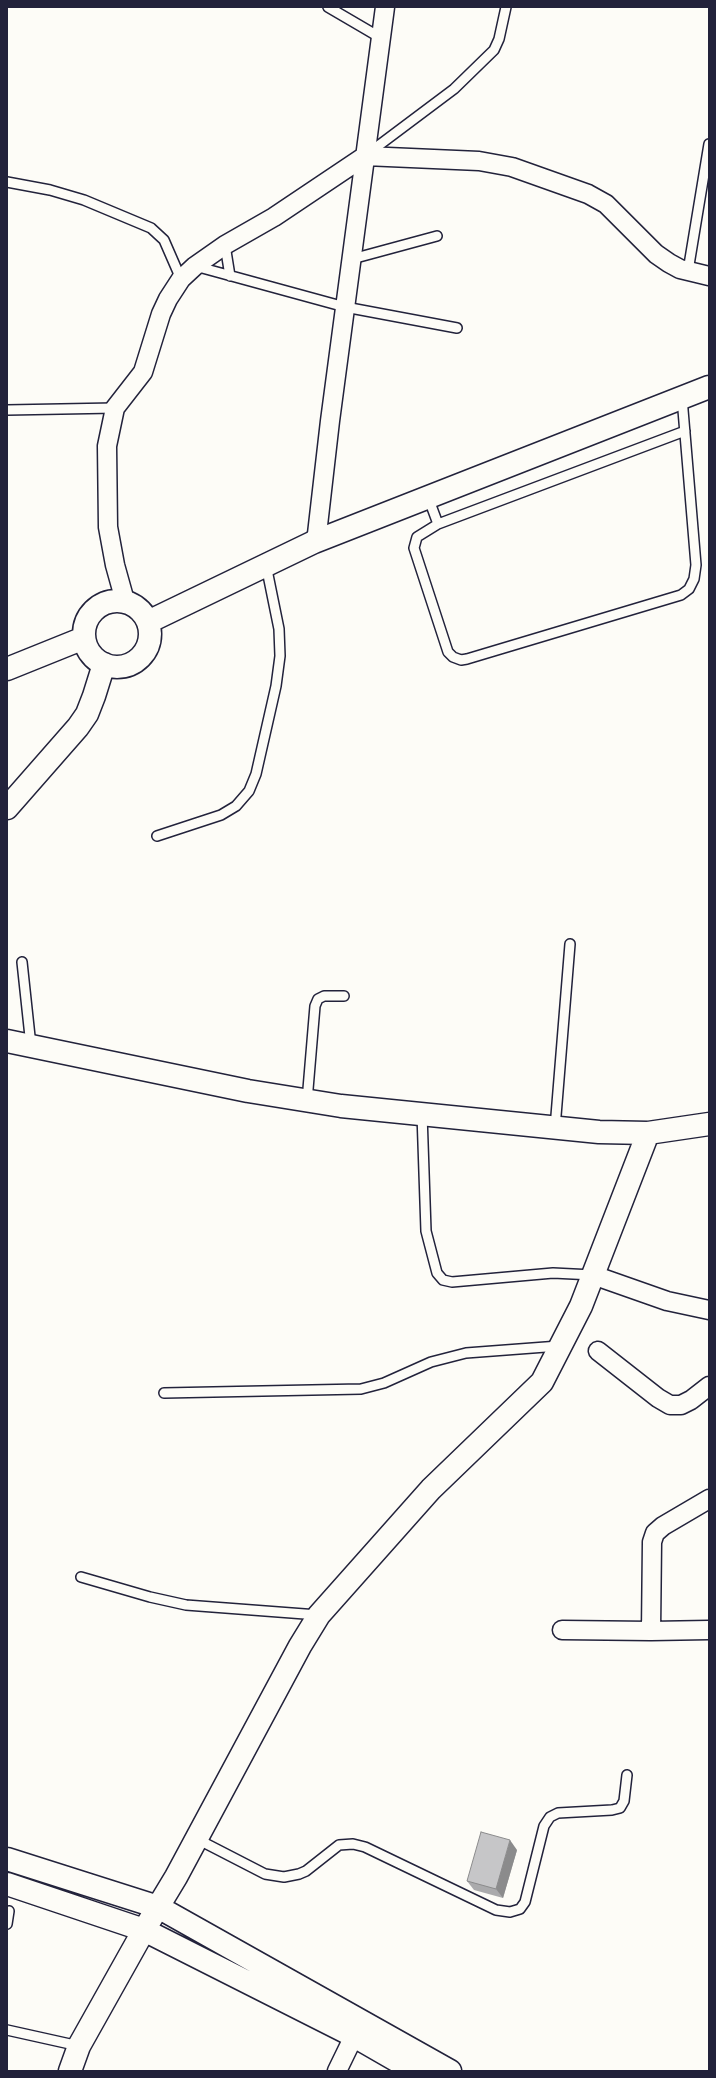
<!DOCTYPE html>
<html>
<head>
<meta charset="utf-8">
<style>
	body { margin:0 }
	#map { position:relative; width:716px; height:2078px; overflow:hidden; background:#fdfcf7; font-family:Itim,sans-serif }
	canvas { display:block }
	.frame { position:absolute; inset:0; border:8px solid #22223b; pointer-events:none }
</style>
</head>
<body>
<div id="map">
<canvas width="716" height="2078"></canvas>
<div class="frame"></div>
</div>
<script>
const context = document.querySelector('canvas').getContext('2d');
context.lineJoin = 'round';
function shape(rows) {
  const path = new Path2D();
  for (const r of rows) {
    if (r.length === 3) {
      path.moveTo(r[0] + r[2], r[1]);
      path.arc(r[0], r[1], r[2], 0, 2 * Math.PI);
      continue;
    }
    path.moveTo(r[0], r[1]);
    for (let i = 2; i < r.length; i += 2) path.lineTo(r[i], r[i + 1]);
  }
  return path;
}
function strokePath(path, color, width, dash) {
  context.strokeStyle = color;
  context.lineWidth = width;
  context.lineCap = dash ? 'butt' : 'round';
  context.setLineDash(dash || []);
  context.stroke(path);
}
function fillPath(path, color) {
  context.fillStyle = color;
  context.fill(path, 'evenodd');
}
const lane = shape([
	[328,7,381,38],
	[366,155,454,89,494,50,499,39,506,7],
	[7,182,50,190,84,200,151,228,164,240,181,279],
	[225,245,230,276],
	[352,259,437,236],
	[195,266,345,307,457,328],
	[688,271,709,144],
	[7,410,115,408],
	[428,497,438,524,417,537,414,548,448,652,453,657,461,660,467,659,681,595,689,589,694,579,696,565,682,398],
	[438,524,685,431],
	[157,836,221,815,236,806,249,791,256,774,276,686,280,656,279,629,266,565],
	[22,962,31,1046],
	[307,1101,315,1006,318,999,324,996,344,996],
	[422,1114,426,1231,437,1273,443,1280,452,1282,553,1273,593,1275],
	[555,1128,570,944],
	[164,1393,361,1389,384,1383,431,1362,466,1353,559,1346],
	[81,1577,150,1597,186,1605,318,1615],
	[197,1839,265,1874,284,1877,299,1874,306,1871,339,1845,353,1844,365,1847,496,1910,510,1912,520,1909,525,1902,544,1826,550,1817,558,1813,612,1810,620,1808,624,1801,627,1775],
	[7,1924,9,1911],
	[7,2030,79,2046]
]);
const street = shape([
	[314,542,317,534,330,421,385,7],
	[125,601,115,565,108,527,107,446,115,408,143,372,161,314,168,299,181,279,195,266,225,245,274,217,365,156,479,161,512,167,588,194,606,204,656,254,669,263,680,269,709,276],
	[593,1275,667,1301,709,1310],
	[598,1351,658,1398,670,1405,681,1405,691,1400,709,1386],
	[709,1499,663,1526,655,1533,652,1542,651,1631,709,1630],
	[562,1630,651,1631],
	[337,2071,354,2036]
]);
const secondary = shape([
	[117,634,33],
	[148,622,314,542,709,387],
	[7,669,84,638],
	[7,808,78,727,87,714,94,696,104,664],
	[7,1041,248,1091,341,1106,599,1132,648,1133,709,1124],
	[7,1859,158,1907,450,2071],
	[7,1884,144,1930,354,2036,415,2071],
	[70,2071,79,2046,144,1930,176,1877,300,1646,319,1615,431,1489,542,1382,581,1306,648,1133]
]);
const wall = shape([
	[517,1850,503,1898,474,1890,467,1881]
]);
const shadedWall = shape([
	[510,1840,517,1850,503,1898,496,1889]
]);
const building = shape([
	[481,1832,510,1840,496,1889,467,1881,481,1832]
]);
strokePath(lane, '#22223b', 12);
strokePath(street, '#22223b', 21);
strokePath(secondary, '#22223b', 25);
strokePath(lane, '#fdfcf7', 9);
strokePath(street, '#fdfcf7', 18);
strokePath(secondary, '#fdfcf7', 22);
fillPath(wall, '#aaaaac');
fillPath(shadedWall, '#8b8b8c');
fillPath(building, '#c6c6c8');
strokePath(building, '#8b8b8c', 1);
</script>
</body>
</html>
